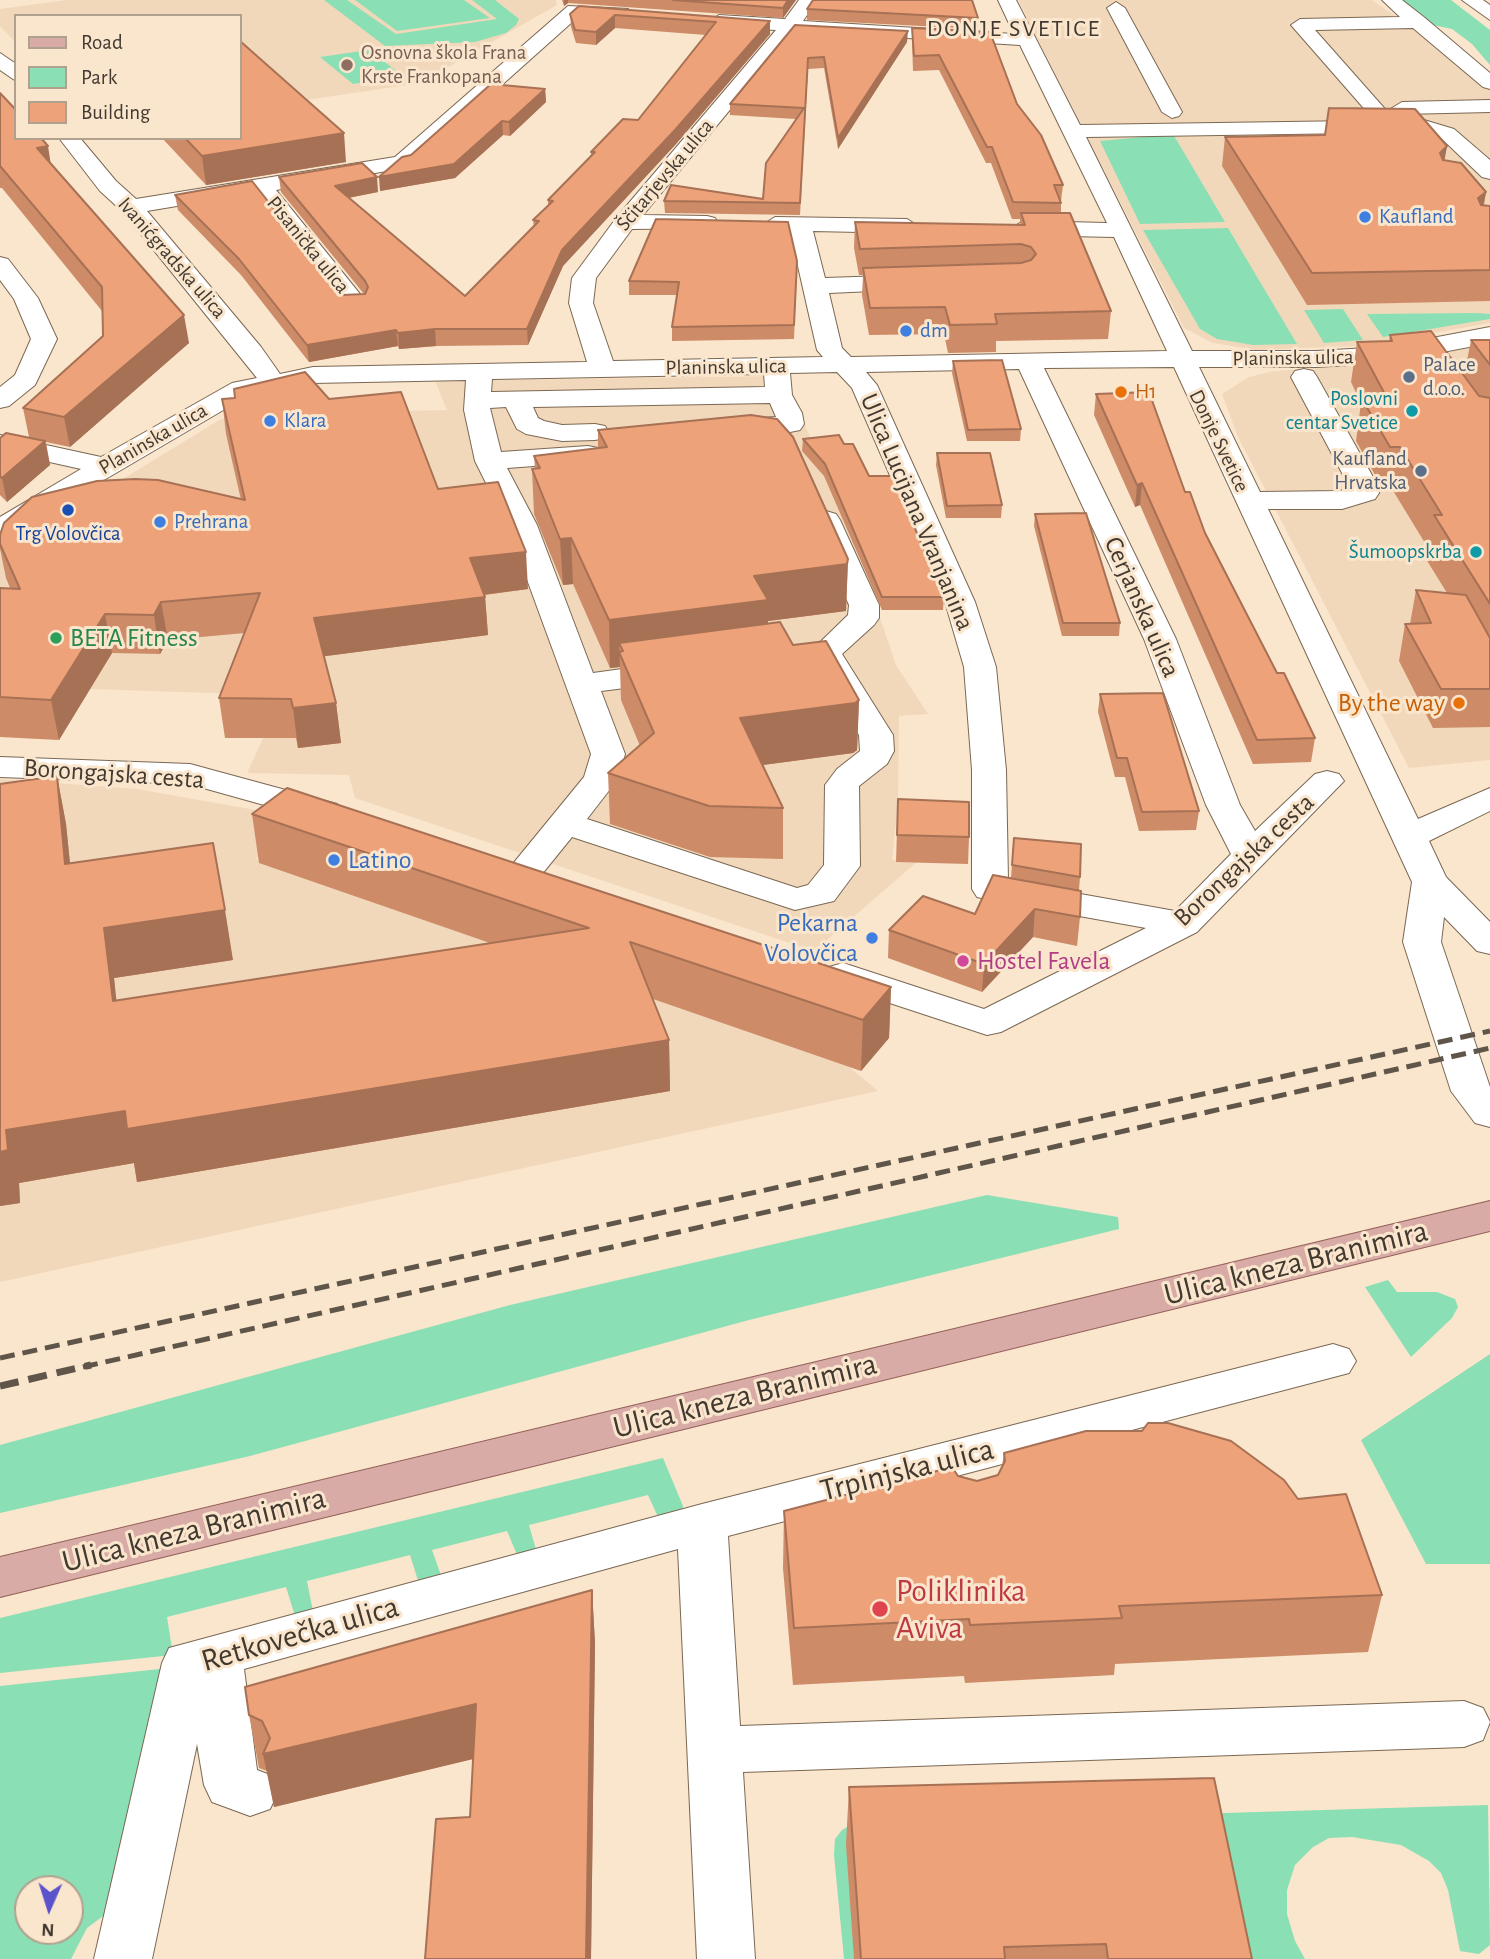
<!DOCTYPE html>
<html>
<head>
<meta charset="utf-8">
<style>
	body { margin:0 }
	#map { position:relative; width:1490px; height:1959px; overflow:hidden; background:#fae5cd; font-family:"Alegreya Sans",sans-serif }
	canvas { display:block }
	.legend { position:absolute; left:14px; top:14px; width:228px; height:126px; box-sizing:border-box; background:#fae5cd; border:2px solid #b0a18e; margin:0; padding:9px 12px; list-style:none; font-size:21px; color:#423a30 }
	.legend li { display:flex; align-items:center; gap:14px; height:35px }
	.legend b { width:35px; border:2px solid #b0a18e }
	.north { position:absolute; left:14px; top:1875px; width:70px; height:70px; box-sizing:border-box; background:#fae5cd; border:2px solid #b0a18e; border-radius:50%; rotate:183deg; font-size:19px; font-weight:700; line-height:28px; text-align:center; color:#423a30 }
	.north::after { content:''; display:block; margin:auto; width:24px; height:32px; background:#5b53cb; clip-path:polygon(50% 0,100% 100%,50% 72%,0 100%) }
</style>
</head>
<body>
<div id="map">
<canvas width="1490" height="1959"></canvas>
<ul class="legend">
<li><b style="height:9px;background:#d8aba7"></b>Road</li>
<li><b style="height:19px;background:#8bdfb4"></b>Park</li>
<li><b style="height:19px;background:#eea279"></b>Building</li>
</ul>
<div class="north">N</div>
</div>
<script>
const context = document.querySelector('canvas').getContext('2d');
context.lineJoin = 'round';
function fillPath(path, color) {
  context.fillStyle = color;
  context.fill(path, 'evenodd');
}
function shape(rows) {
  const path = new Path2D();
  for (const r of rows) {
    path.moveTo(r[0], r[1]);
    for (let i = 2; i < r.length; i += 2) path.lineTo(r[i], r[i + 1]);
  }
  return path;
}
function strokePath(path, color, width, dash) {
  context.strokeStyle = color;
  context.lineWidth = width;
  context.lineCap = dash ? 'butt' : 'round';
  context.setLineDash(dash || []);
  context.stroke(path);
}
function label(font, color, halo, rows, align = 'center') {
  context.font = font + ' "Alegreya Sans",sans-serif';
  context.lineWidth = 6;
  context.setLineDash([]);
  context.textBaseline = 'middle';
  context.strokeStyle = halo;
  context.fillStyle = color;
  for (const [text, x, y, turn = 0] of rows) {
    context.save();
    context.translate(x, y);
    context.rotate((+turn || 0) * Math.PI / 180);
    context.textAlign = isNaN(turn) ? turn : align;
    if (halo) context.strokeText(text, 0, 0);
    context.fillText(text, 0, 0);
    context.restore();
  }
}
const built = shape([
	[67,0,556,0,557,5,420,83,240,110,240,16,16,16,16,43,0,26,0,9],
	[1018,0,1372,0,1429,39,1490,90,1490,323,1359,346,1256,350,1213,343,1184,328],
	[1490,344,1490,760,1409,768,1238,437,1222,394,1249,377,1274,371,1390,363],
	[784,376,852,535,896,665,928,714,899,716,898,801,892,860,917,862,814,951,355,798,349,775,247,773,274,714,272,695,0,686,0,554,221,419,286,403,350,412,447,410,435,381],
	[0,779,137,789,295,817,256,859,830,1051,878,1091,0,1282]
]);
const green = shape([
	[324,0,347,0,396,34,497,19,472,0,495,0,519,19,516,25,506,33,475,42,385,46],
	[355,0,464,0,490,18,397,31],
	[1399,0,1451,0,1490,30,1490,65,1472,44,1452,29,1428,24],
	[369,50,403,76,353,84,320,57],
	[1173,134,1225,222,1140,224,1100,141],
	[1228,228,1297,344,1253,345,1217,339,1200,329,1143,230],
	[1343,309,1363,340,1324,343,1304,310],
	[1475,313,1490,314,1490,319,1383,337,1367,314],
	[987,1195,1118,1217,1119,1229,749,1320,250,1456,0,1513,0,1445,510,1305],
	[1388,1280,1397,1292,1437,1292,1455,1299,1458,1307,1452,1318,1411,1357,1365,1287],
	[1490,1354,1490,1564,1426,1564,1361,1440],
	[663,1458,683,1506,682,1513,659,1519,648,1495,529,1525,537,1553,518,1557,507,1531,432,1550,443,1581,420,1587,410,1555,307,1581,313,1611,295,1616,286,1587,167,1617,173,1655,0,1673,0,1618],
	[169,1668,114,1908,87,1928,71,1959,0,1959,0,1686],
	[28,1889,70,1889,70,1931,28,1931],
	[1488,1805,1490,1945,1479,1954,1460,1951,1448,1890,1441,1873,1429,1861,1401,1845,1352,1837,1329,1838,1313,1847,1295,1865,1287,1890,1287,1914,1295,1941,1305,1959,1228,1959,1059,1818],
	[852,1824,854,1959,844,1959,834,1855,835,1839,842,1830]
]);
const minor = shape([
	[799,0,817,0,803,21,1014,34,998,0,1016,0,1080,125,1424,120,1454,129,1490,160,1490,179,1482,177,1440,137,1423,132,1086,137,1192,351,1316,351,1385,347,1490,327,1490,343,1385,363,1316,367,1199,367,1260,492,1340,491,1350,488,1291,377,1295,371,1304,369,1313,371,1317,377,1378,486,1379,493,1375,499,1342,509,1268,509,1418,819,1490,788,1490,811,1429,841,1446,877,1490,922,1490,954,1477,951,1444,917,1441,942,1490,1087,1490,1127,1475,1123,1451,1091,1403,942,1412,882,1174,367,1044,368,1176,639,1240,805,1255,831,1315,774,1327,771,1339,774,1344,781,1197,932,1001,1032,987,1035,829,983,824,975,829,967,843,963,984,1009,1146,928,990,900,977,897,972,889,972,770,964,667,945,602,852,388,837,372,790,373,792,395,802,413,804,424,800,430,790,432,732,436,722,434,718,428,722,422,732,420,776,417,770,403,533,407,538,418,544,421,562,425,595,424,605,426,609,432,605,438,595,440,562,441,526,434,517,429,506,407,490,408,501,452,588,446,598,448,602,454,598,460,588,462,507,468,537,525,593,673,673,662,684,665,689,672,684,679,673,682,601,691,625,754,618,779,587,819,797,888,808,885,824,865,825,785,837,769,860,751,859,735,810,652,848,615,849,605,812,520,816,514,826,511,836,514,840,520,879,605,879,618,874,625,842,654,893,735,894,751,887,764,859,786,860,866,834,901,795,910,572,837,538,879,525,882,512,879,507,871,584,777,591,754,507,525,475,461,464,410,466,380,313,383,249,395,10,535,0,538,0,517,81,469,0,451,0,435,101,457,232,383,257,378,123,212,100,191,59,138,80,138,116,181,136,199,395,157,568,6,628,9,630,13,621,19,579,16,410,167,276,190,364,299,367,304,364,309,346,309,255,193,147,211,261,347,280,374,313,367,587,362,569,303,572,278,617,217,776,30,719,27,710,21,719,15,785,19,799,0],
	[795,31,1020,45,1107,223,1023,221,1012,228,1023,235,1114,237,1167,351,851,357,842,348,829,293,916,289,925,287,928,282,925,277,916,275,825,278,813,231,907,233,918,226,907,219,775,217,764,224,767,229,790,231,817,350,823,357,613,361,593,303,596,278,632,229,715,228,718,223,715,218,707,216,643,215,795,31],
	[1019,369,1144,639,1206,805,1231,854,1175,911,1008,881,1006,770,996,667,975,602,877,385,866,372,1019,369],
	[764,374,765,387,491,392,492,379,764,374],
	[1382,0,1402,0,1425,18,1490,73,1490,89,1483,87,1413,28,1315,30,1385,109,1382,113,1368,113,1291,25,1300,19,1400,17,1382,0],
	[1462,0,1483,0,1490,5,1490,20,1462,0],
	[1116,2,1125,8,1182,112,1179,116,1172,118,1162,112,1107,8,1116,2],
	[0,53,16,64,16,81,0,70,0,53],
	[1490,100,1490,112,1402,114,1392,108,1402,102,1490,100],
	[0,257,8,259,38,298,57,339,35,385,9,406,0,408,0,387,15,375,31,339,14,299,0,280,0,257],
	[0,757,190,764,337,804,343,811,337,818,325,822,189,784,0,777,0,757],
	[1333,1344,1349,1349,1356,1361,1349,1373,728,1536,740,1726,1464,1701,1483,1708,1490,1722,1483,1740,1464,1747,743,1772,755,1959,697,1959,678,1549,244,1669,257,1770,270,1775,278,1792,270,1809,250,1816,212,1802,204,1785,197,1744,152,1959,94,1959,162,1663,169,1648,702,1504,1333,1344]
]);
const major = shape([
	[1490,1201,1490,1231,0,1597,0,1557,1490,1201]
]);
const railFar1 = shape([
	[0,1358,1490,1031],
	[83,1367,1490,1048]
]);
const rail = shape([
	[0,1386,91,1365]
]);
const wall = shape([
	[562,0,796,0,783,18,568,3,564,6],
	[807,9,978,18,978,29,807,20],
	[570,14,770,21,770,34,676,144,563,266,528,345,436,346,399,349,398,346,309,362,241,275,178,210,175,195,342,295,364,294,281,192,279,177,378,192,349,198,465,296,534,227,533,220,548,206,548,200,591,157,591,152,638,120,706,35,615,28,596,45,576,43,571,27],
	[795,25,907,42,838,149,824,68,808,69,800,215,665,213,664,201,763,199,796,119,730,115,730,104],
	[912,28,1017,104,1063,185,1061,201,1060,201,1061,203,1061,213,1111,311,1108,339,996,341,996,352,948,353,944,334,869,335,862,295,863,275,859,275,854,248,855,222,1020,225,1020,219,1012,219,991,163,986,163,939,70,913,71,912,42],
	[545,89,546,102,510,136,503,135,455,178,380,191,411,155],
	[0,93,51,164,189,343,70,447,46,442,50,465,7,502,0,495,0,438,29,437,23,408,103,336,102,311,2,188,0,188],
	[1225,137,1447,146,1444,160,1486,192,1484,205,1490,206,1490,301,1307,305,1222,166],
	[162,138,240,138,346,162,206,185],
	[797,261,794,339,672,341,672,327,677,295,629,295,629,281],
	[1390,335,1464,376,1471,340,1490,340,1490,727,1433,728,1399,661,1405,624,1410,624,1416,590,1447,593,1426,559,1428,548,1392,489,1383,489,1356,441,1361,403,1351,382,1357,342,1389,341],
	[953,361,1021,429,1020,441,967,441,952,373],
	[1096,394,1185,492,1277,673,1315,738,1311,762,1253,764,1140,505,1135,507,1094,415],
	[222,399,329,399,438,489,528,589,485,595,488,635,324,656,336,703,341,743,298,748,296,738,225,738,219,698,245,633,168,640,160,654,112,653,59,740,0,737,0,588,10,588,6,578,0,549,0,535,241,500,226,434],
	[598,430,848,559,846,611,768,621,768,624,859,700,857,750,853,753,763,765,783,808,783,859,710,857,610,824,608,773,640,746,621,700,620,667,610,668,573,584,563,585,534,514,532,469,535,469,534,456,598,448],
	[803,439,844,444,869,476,944,597,943,610,882,610,824,476,802,451],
	[937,453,1002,505,1001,518,946,518,936,465],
	[1035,514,1120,623,1119,636,1062,636,1034,526],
	[1100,694,1199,811,1196,830,1139,831,1125,777,1115,777,1098,712],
	[57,776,66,824,70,863,233,960,114,978,116,1001,490,943,259,863,252,814,891,987,889,1038,861,1071,653,999,669,1040,670,1091,137,1182,134,1163,19,1183,20,1203,0,1206,0,784],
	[898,799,969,837,968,864,896,862],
	[1014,838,1080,877,1079,890,1080,917,1077,946,1033,937,982,992,888,958,889,930,975,914,1011,878],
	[1004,1453,1298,1499,1382,1595,1368,1652,1115,1664,1114,1675,965,1683,964,1676,793,1685,783,1568,784,1511,958,1476,977,1481,998,1475,1002,1466],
	[592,1590,595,1643,591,1959,425,1959,470,1817,473,1759,274,1807,267,1771,259,1768,249,1715],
	[849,1787,1252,1959,854,1959,846,1845]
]);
const shadedWall = shape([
	[564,0,568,0,568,3,564,6],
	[788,0,796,0,783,18,783,8],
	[615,15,615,28,596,45,596,32],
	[770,21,770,34,676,144,563,266,528,345,527,329,562,250],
	[908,31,907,42,838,149,838,138],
	[545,89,546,102,510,136,509,122],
	[502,121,503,135,455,178,380,191,379,177],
	[344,133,346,162,206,185,202,156],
	[48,146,52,172,37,148],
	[1447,146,1442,175,1440,153],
	[377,177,378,192,336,200,335,186],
	[1486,192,1480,222,1478,198],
	[184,315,189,343,70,447,64,417],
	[435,329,436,346,399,349,398,333],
	[396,330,398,346,309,362,307,345],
	[45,441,50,465,7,502,2,478],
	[1142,483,1140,505,1135,507,1137,485],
	[571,538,573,584,563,585,560,539],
	[526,552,528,589,473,596,470,558],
	[848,559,846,611,768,621,767,648,619,643,620,667,610,668,609,620,754,576],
	[485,597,488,635,319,657,314,618],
	[161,602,168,640,160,654,154,615],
	[105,614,112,653,59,740,51,700],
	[859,700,857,750,853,753,740,768,740,718],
	[336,703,341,743,298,748,293,708],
	[57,776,66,824,75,913,65,864],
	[1035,909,1033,937,982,992,984,964],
	[225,910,233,960,114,978,122,1052,113,1001,104,928],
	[891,987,889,1038,861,1071,863,1020],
	[669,1040,670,1091,137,1182,134,1163,19,1183,20,1203,0,1206,0,1152,6,1130,125,1111],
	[592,1590,595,1643,591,1959,586,1959],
	[476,1704,481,1757,274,1807,263,1754]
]);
const building = shape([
	[673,0,788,0,783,8,673,0],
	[813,0,972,0,978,18,807,9,813,0],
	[579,6,770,21,675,130,562,250,527,329,435,329,398,333,396,330,307,345,239,259,175,195,252,181,342,295,365,294,368,287,365,281,279,177,362,163,377,177,335,186,465,296,539,221,533,220,553,201,548,200,595,152,591,152,623,119,638,120,716,22,615,15,596,32,575,30,570,14,579,6],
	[795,25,908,31,838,138,824,57,808,58,800,203,664,201,671,185,763,199,766,163,804,108,730,104,795,25],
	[912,28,990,32,1017,104,1041,135,1063,185,1054,185,1061,203,1013,202,992,147,987,147,939,55,914,56,912,28],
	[240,41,344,133,202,156,185,138,240,138,240,41],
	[491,84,545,89,509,122,502,121,454,164,379,177,402,157,411,155,491,84],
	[0,93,16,110,16,138,41,138,48,146,37,148,184,315,64,417,23,408,103,336,102,287,0,166,0,93],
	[1329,108,1415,109,1447,146,1440,153,1443,160,1461,163,1486,192,1478,198,1481,205,1490,206,1490,270,1312,273,1225,137,1325,135,1329,108],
	[1021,213,1070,213,1111,311,995,314,997,324,950,325,945,307,870,308,863,268,1021,263,1031,260,1036,254,1031,247,1021,244,860,249,855,222,1025,225,1021,213],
	[656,219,788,222,797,261,794,325,672,327,679,282,629,281,656,219],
	[1431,331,1479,396,1490,398,1490,604,1434,515,1442,515,1400,447,1390,447,1362,399,1387,398,1357,342,1392,341,1390,335,1431,331],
	[1471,340,1490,340,1490,365,1471,340],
	[1002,360,1021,429,968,430,953,361,1002,360],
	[305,372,329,399,401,392,438,489,498,482,526,552,470,558,485,597,314,618,336,703,293,708,291,699,219,698,260,593,161,602,154,615,105,614,51,700,0,697,0,588,20,589,0,544,0,535,4,523,32,497,97,481,135,479,158,480,245,500,222,399,235,398,234,389,305,372],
	[1149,392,1185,492,1190,492,1205,533,1277,673,1284,673,1315,738,1257,740,1142,483,1137,485,1096,394,1149,392],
	[751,415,777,419,793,437,848,559,847,564,754,576,768,600,609,620,571,538,560,539,532,469,540,468,534,456,607,447,598,430,751,415],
	[6,433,45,441,2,478,0,476,0,438,6,433],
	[839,435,844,444,853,444,869,476,893,476,944,597,882,597,825,464,803,439,839,435],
	[937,453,990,453,1002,505,947,506,937,453],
	[1086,513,1120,623,1063,623,1035,514,1086,513],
	[1416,590,1466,595,1490,638,1490,689,1441,689,1405,624,1431,623,1416,590],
	[780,622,793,645,826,641,859,700,855,703,740,718,783,808,709,806,608,773,654,733,619,652,623,651,619,643,780,622],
	[1163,693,1199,811,1142,812,1127,758,1117,758,1100,694,1163,693],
	[57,776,65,864,213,843,225,910,104,928,113,1001,589,928,252,814,287,788,891,987,863,1020,630,942,669,1040,127,1129,125,1111,6,1130,8,1150,0,1152,0,784,57,776],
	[898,799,969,802,969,837,897,835,898,799],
	[1014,838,1081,844,1080,877,1012,865,1014,838],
	[993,875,1081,891,1080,917,1035,909,984,964,889,930,923,896,975,914,993,875],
	[1148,1423,1168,1423,1231,1441,1284,1480,1298,1499,1346,1494,1382,1595,1119,1606,1122,1618,970,1625,969,1619,794,1628,784,1511,952,1467,958,1476,977,1481,998,1475,1005,1461,1004,1453,1086,1431,1142,1431,1148,1423],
	[592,1590,586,1959,425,1959,436,1819,470,1817,476,1704,263,1754,270,1738,262,1721,249,1715,245,1687,592,1590],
	[1214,1778,1252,1959,1108,1959,1106,1944,1004,1947,1005,1959,861,1959,849,1787,1214,1778]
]);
const markers = [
	[347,65,7,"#8d6e63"],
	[1365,217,7,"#3f7fe0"],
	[906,331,7,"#3f7fe0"],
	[1409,377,7,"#5c6f8a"],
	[1121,392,7,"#e8710a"],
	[1412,411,7,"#0f9aa8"],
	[270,421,7,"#3f7fe0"],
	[1421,471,7,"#5c6f8a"],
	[68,510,7,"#1a4fb4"],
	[160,522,7,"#3f7fe0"],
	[1476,552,7,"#0f9aa8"],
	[56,638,7,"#2e9e5b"],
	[1459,703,7,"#e8710a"],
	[334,860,7,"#3f7fe0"],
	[872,938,7,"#3f7fe0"],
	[963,961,7,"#d1479c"],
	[880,1609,9,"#e0444e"]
];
const farEducationnames = [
	["Osnovna škola Frana",361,53],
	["Krste Frankopana",361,77]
];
const farStreetnames = [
	["Ščitarjevska ulica",665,175,-50],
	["Pisanička ulica",308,245,51],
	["Ivanićgradska ulica",172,258,49],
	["Planinska ulica",1293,358,-1],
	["Planinska ulica",726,367,-1],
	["Planinska ulica",153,439,-30],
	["Donje Svetice",1219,441,64]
];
const farShopnames = [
	["Kaufland",1379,217],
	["dm",920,331],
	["Klara",284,421],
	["Prehrana",174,522]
];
const farServicenames = [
	["Palace",1423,365],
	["d.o.o.",1423,389],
	["Kaufland",1407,459,"right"],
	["Hrvatska",1407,483,"right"]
];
const farFoodnames = [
	["H1",1135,392]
];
const farCulturenames = [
	["Poslovni",1398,399],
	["centar Svetice",1398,423],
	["Šumoopskrba",1462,552]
];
const farTransitnames = [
	["Trg Volovčica",68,534]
];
const farQuarternames = [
	["DONJE SVETICE",1014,29]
];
const streetNames = [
	["Ulica Lucijana Vranjanina",917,512,67],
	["Cerjanska ulica",1142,607,66],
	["Borongajska cesta",114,774,4],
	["Borongajska cesta",1244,860,-43]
];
const leisureNames = [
	["BETA Fitness",70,638]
];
const foodNames = [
	["By the way",1445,703]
];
const shopNames = [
	["Latino",348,860],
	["Pekarna",858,923,"right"],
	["Volovčica",858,953,"right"]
];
const hotelNames = [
	["Hostel Favela",977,961]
];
const nearStreetnames = [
	["Ulica kneza Branimira",1296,1263,-14],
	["Ulica kneza Branimira",745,1396,-14],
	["Trpinjska ulica",907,1470,-14],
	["Ulica kneza Branimira",194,1530,-14],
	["Retkovečka ulica",300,1634,-16]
];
const nearHealthnames = [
	["Poliklinika",896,1591],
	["Aviva",896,1628]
];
fillPath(built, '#f2d8bb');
fillPath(green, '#8bdfb4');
strokePath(minor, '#7b6853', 2);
strokePath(major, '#935f57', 2);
fillPath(minor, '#fff');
fillPath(major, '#d8aba7');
strokePath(railFar1, '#5f5549', 5, [15, 8]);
strokePath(rail, '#5f5549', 7, [19, 10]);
fillPath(wall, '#cd8b68');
fillPath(shadedWall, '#a77155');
fillPath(building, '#eea279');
strokePath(building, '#a77155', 2);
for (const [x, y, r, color] of markers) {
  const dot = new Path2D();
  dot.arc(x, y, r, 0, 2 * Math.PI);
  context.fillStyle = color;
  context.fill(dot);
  strokePath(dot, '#fae5cd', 2.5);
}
label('21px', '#785e54', '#fae5cd', farEducationnames, 'left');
label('21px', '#423a30', '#fae5cd', farStreetnames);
label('21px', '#366cbe', '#fae5cd', farShopnames, 'left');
label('21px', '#4e5e75', '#fae5cd', farServicenames, 'left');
label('21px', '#c56008', '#fae5cd', farFoodnames, 'left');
label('21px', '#0d838f', '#fae5cd', farCulturenames, 'right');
label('21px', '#164399', '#fae5cd', farTransitnames);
context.letterSpacing = '2px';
label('24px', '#423a30', '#fae5cd', farQuarternames);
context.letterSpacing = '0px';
label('26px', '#423a30', '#fae5cd', streetNames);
label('26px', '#27864d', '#fae5cd', leisureNames, 'left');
label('26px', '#c56008', '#fae5cd', foodNames, 'right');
label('26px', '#366cbe', '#fae5cd', shopNames, 'left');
label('26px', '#b23c85', '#fae5cd', hotelNames, 'left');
label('32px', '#423a30', '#fae5cd', nearStreetnames);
label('32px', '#be3a42', '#fae5cd', nearHealthnames, 'left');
</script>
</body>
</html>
